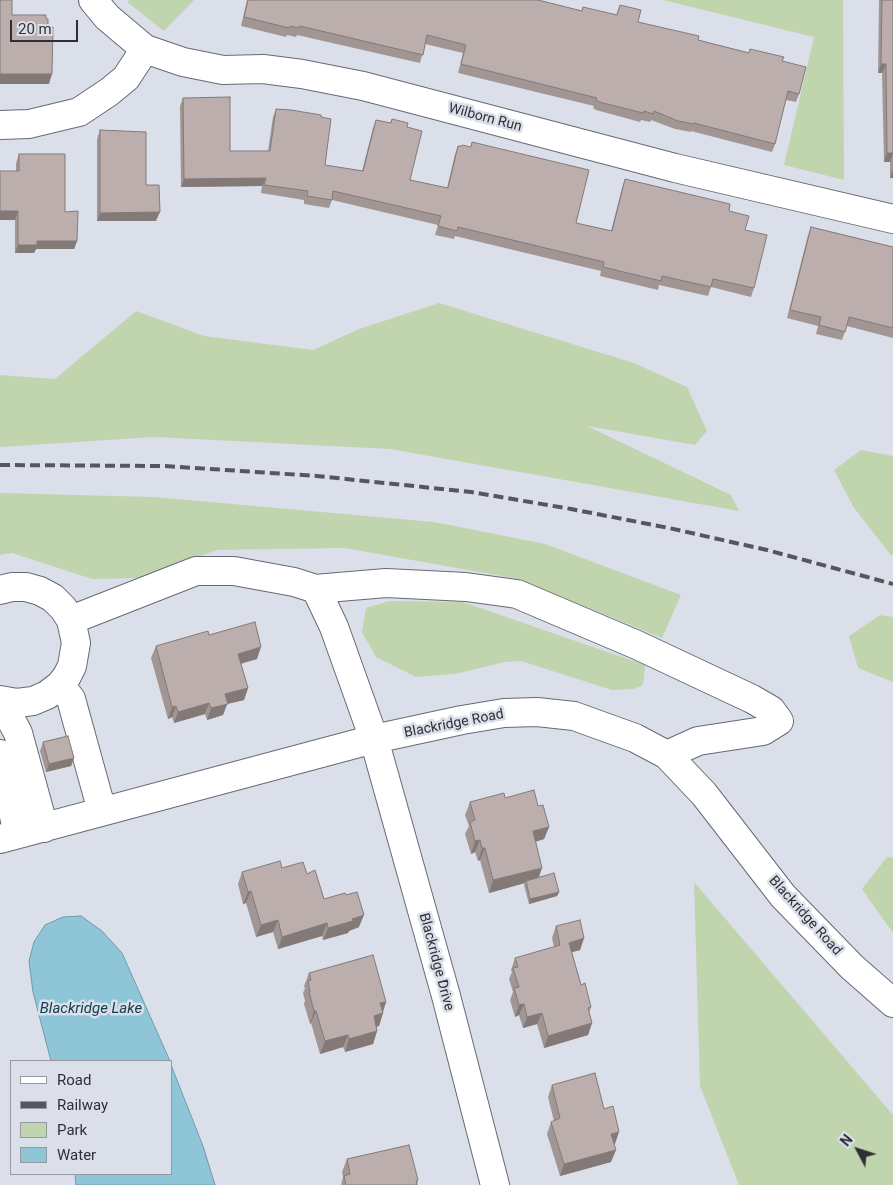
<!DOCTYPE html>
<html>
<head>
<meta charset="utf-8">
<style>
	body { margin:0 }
	#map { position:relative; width:893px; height:1185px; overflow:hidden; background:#dbdfea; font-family:Roboto,sans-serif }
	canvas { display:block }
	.legend { position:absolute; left:10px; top:1060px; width:162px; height:115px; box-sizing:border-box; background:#dbdfea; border:1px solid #9699a1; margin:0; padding:6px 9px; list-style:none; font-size:15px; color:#2f3034 }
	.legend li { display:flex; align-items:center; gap:10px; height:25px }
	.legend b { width:25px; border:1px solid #9699a1 }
	.north { position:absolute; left:833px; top:1125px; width:50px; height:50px; -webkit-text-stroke:4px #dbdfea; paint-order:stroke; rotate:310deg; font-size:14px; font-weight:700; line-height:20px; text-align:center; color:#2f3034 }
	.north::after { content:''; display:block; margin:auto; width:18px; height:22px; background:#2f3034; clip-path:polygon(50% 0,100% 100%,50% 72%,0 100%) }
	.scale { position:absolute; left:10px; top:20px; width:68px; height:22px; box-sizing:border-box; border:2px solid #2f3034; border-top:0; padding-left:6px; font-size:15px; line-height:18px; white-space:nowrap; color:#2f3034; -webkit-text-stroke:4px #dbdfea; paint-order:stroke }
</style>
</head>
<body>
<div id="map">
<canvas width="893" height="1185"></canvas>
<ul class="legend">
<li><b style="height:6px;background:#fff"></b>Road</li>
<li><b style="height:6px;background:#55575c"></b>Railway</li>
<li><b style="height:14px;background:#c0d5ae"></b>Park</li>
<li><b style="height:14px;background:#8fc6d7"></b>Water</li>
</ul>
<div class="north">N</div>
<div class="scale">20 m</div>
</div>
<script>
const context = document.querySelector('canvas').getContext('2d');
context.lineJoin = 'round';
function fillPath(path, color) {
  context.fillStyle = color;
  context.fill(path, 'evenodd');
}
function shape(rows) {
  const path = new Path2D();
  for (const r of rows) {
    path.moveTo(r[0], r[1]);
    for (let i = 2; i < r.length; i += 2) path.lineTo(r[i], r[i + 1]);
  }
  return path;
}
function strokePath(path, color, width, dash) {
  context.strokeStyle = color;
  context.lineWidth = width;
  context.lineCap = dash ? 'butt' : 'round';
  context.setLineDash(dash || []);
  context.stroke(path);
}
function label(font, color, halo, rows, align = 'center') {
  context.font = font + ' Roboto,sans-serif';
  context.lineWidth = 5;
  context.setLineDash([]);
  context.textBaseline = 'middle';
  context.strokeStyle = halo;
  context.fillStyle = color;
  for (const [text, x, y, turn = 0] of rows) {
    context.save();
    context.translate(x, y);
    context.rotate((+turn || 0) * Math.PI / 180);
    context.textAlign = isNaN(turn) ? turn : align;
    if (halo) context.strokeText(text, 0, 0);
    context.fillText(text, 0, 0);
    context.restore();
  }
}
const green = shape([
	[129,0,194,0,164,31,127,2],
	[663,0,843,0,844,180,784,165,814,37],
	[439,303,634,363,687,387,707,431,695,445,587,426,731,495,739,511,390,449,154,437,0,447,0,375,55,379,136,311,204,336,313,350,359,329],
	[861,450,893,456,893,555,891,555,854,508,834,470],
	[0,493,154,497,434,522,545,544,681,595,662,638,518,579,345,548,217,550,140,578,92,579,12,553,0,555],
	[389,601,463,602,645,665,643,685,633,689,612,690,521,661,505,662,455,674,416,677,376,657,362,632,366,608],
	[880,615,893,617,893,682,858,668,849,636],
	[887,857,893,858,893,933,862,889],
	[694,882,893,1115,893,1185,739,1185,700,1086]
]);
const water = shape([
	[81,916,102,931,122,953,170,1061,51,1061,33,992,29,961,34,942,45,925,63,917,81,916],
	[171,1065,203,1146,215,1185,76,1185,75,1174,171,1174,171,1065]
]);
const minor = shape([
	[93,0,107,17,145,49,183,62,223,70,263,69,302,74,363,86,675,168,893,219],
	[0,125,29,124,79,112,109,92,126,78,145,49],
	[315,589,386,583,466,587,517,594,637,645,752,699,771,710,779,721,763,731,698,741,667,755],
	[0,590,12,587,26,587,40,591,53,598,63,608,71,620,76,643,72,666,67,676,60,685,47,695,33,701,17,703,0,700],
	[71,620,196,571,234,571,294,582,316,589,334,627,374,739,446,996,495,1185],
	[60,685,71,699,102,811],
	[1,701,18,733,44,828],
	[0,754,18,834],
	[0,839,374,739,462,720,504,713,537,712,574,716,635,738,667,755,704,794,783,896,852,967,893,1003]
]);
const rail = shape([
	[0,465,165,466,317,476,471,492,571,509,669,528,767,550,893,584]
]);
const wall = shape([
	[247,0,538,0,582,11,616,15,620,5,638,22,698,40,782,61,799,94,796,102,786,100,775,144,772,152,691,131,691,132,675,129,651,120,650,122,641,120,640,122,596,110,593,108,594,106,458,73,463,53,425,44,420,63,297,35,296,37,287,35,286,37,241,26],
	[879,0,893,0,893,178,890,178,890,162,884,162,882,73,878,73],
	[183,98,230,151,268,151,273,117,276,109,321,117,325,165,362,171,373,128,376,120,390,123,392,119,407,127,410,180,447,188,455,154,458,146,471,147,472,142,576,223,611,231,622,188,625,179,729,211,745,230,754,288,751,297,711,287,708,296,659,285,658,290,600,276,601,271,455,236,454,239,435,235,438,225,332,200,329,208,304,204,304,200,261,193,262,186,181,187,180,106],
	[100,130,146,185,156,221,97,221,97,139],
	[19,154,65,212,77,241,74,249,36,249,34,253,15,253,15,220,0,220,0,171,16,171,16,163],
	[811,227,893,247,893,338,847,326,842,340,816,334,818,326,787,318,808,235],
	[209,635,257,659,241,664,248,688,244,700,227,704,223,715,207,720,205,714,174,723,172,717,168,719,151,658,156,646],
	[43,742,74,758,71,766,46,772,40,751],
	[505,798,538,806,549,827,544,839,535,842,539,877,559,892,557,896,529,904,524,885,525,883,489,893,480,860,478,861,475,852,471,854,465,834,469,826,465,815,470,802],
	[282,868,307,874,324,899,359,927,349,931,348,933,323,940,322,936,278,949,273,932,256,937,246,903,243,904,238,884,242,872],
	[556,926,584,938,580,950,572,952,581,985,591,1007,589,1013,592,1023,588,1035,544,1048,537,1024,523,1028,519,1015,515,1017,510,1000,513,992,509,979,512,972,511,970,515,958,554,947,552,938],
	[309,973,386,1002,379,1026,376,1027,377,1031,373,1044,345,1052,343,1047,320,1054,311,1023,310,1024,304,1004,305,1001,303,993,305,988,304,986],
	[552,1085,604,1109,615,1144,614,1144,611,1162,560,1176,547,1134,551,1122,554,1121,548,1097],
	[347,1159,418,1180,417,1185,341,1185,343,1177,342,1172]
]);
const shadedWall = shape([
	[881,64,886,64,882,73,878,73],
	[0,74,52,74,49,84,0,84],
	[887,153,893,153,890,162,884,162],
	[893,170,893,178,890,178],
	[266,178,262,186,181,187,184,179],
	[0,211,18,211,15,220,0,220],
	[160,212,156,221,97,221,100,213],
	[37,241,77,241,74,249,36,249,34,253,15,253,18,245],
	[261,647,257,659,234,665,238,654],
	[248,688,244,700,227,704,223,715,207,720,211,708,225,694],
	[209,703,205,714,174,723,178,712],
	[176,706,172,717,168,719,172,707],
	[74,758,71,766,46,772,49,764],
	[549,827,544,839,528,844,533,831],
	[480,840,475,852,471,854,475,841],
	[482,848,485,848,480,860,478,861],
	[542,868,538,880,526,881,525,883,489,893,493,880],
	[251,891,246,903,243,904,248,892],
	[559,892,557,896,529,904,530,899],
	[364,915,359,927,349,931,348,933,323,940,328,928],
	[278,920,273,932,256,937,261,925],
	[327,923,322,936,278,949,282,937],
	[584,938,580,950,565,954,569,943],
	[386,1002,382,1014,383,1013,379,1026,369,1029,374,1016,380,1003],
	[524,1004,519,1015,515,1017,519,1005],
	[314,1011,316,1011,311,1023,310,1024],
	[542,1013,537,1024,523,1028,527,1017],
	[592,1023,588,1035,544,1048,548,1036],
	[377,1031,373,1044,345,1052,349,1039],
	[348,1035,343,1047,320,1054,325,1041],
	[619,1132,615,1144,607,1146,611,1134],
	[616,1150,611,1162,560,1176,564,1164]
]);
const building = shape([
	[0,0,12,0,12,15,46,15,46,19,48,19,48,27,53,27,52,74,0,74,0,0],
	[248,0,538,0,582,11,583,7,617,15,620,5,641,10,638,22,699,36,698,40,749,53,750,49,784,57,782,61,806,67,799,94,788,91,775,144,694,123,694,124,678,121,654,111,653,114,644,111,643,113,599,102,596,100,597,98,461,64,466,45,427,35,423,55,300,26,299,28,290,26,289,28,244,17,248,0],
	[882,0,893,0,893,153,887,153,886,64,881,64,882,0],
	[230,97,230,151,270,151,276,109,291,110,321,115,321,117,331,119,325,165,363,171,376,120,391,123,392,119,408,123,407,127,422,131,410,180,448,188,458,146,462,146,462,145,471,147,472,142,589,170,576,223,612,231,625,179,730,204,729,211,749,216,745,230,767,235,754,288,713,279,711,287,662,276,661,281,603,267,604,262,458,227,457,231,438,226,441,216,333,191,332,200,307,196,308,191,264,185,266,178,184,179,183,98,230,97],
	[100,130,146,132,146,185,159,185,160,212,100,213,100,130],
	[19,154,65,154,65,212,78,211,77,241,37,241,37,245,18,245,18,211,0,211,0,171,19,171,19,154],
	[811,227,893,247,893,328,849,317,845,332,819,325,821,317,790,310,811,227],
	[255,622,261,647,238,654,248,688,225,694,228,704,211,708,209,703,178,712,176,706,172,707,156,646,208,631,209,635,255,622],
	[68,736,74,758,49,764,43,742,68,736],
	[534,790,538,806,543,805,549,827,533,831,542,868,493,880,485,848,482,848,480,840,475,841,470,822,475,820,470,802,504,793,505,798,534,790],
	[280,861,282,868,303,862,307,874,315,870,324,899,345,893,346,895,357,892,364,915,352,919,353,921,328,928,327,923,282,937,278,920,261,925,251,891,248,892,242,872,280,861],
	[554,873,559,892,530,899,526,881,554,873],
	[580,920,584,938,569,943,581,985,585,983,591,1007,588,1008,592,1023,548,1036,542,1013,527,1017,524,1004,519,1005,514,988,519,987,513,968,518,967,515,958,560,945,556,926,580,920],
	[373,955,386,1002,380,1003,383,1013,374,1016,377,1031,349,1039,348,1035,325,1041,316,1011,314,1011,309,992,310,992,308,981,311,980,309,973,373,955],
	[595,1073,604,1109,613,1106,619,1132,611,1134,616,1150,564,1164,551,1122,560,1118,552,1085,595,1073],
	[409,1145,418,1180,416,1181,417,1185,346,1185,344,1176,350,1174,347,1159,409,1145]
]);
const streetNames = [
	["Wilborn Run",485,118,15],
	["Blackridge Road",454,724,-11],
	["Blackridge Road",805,916,48],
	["Blackridge Drive",436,962,75]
];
const waterNames = [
	["Blackridge Lake",91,1009]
];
fillPath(green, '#c0d5ae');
fillPath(water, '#8fc6d7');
strokePath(water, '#7299a6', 1);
strokePath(minor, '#676a74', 30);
strokePath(minor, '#fff', 28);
strokePath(rail, '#55575c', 4, [10, 5]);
fillPath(wall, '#a19694');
fillPath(shadedWall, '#837a78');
fillPath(building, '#bbaeac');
strokePath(building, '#837a78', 1);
label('14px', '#2f3034', '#dbdfea', streetNames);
label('italic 15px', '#10414e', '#dbdfea', waterNames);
</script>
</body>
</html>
